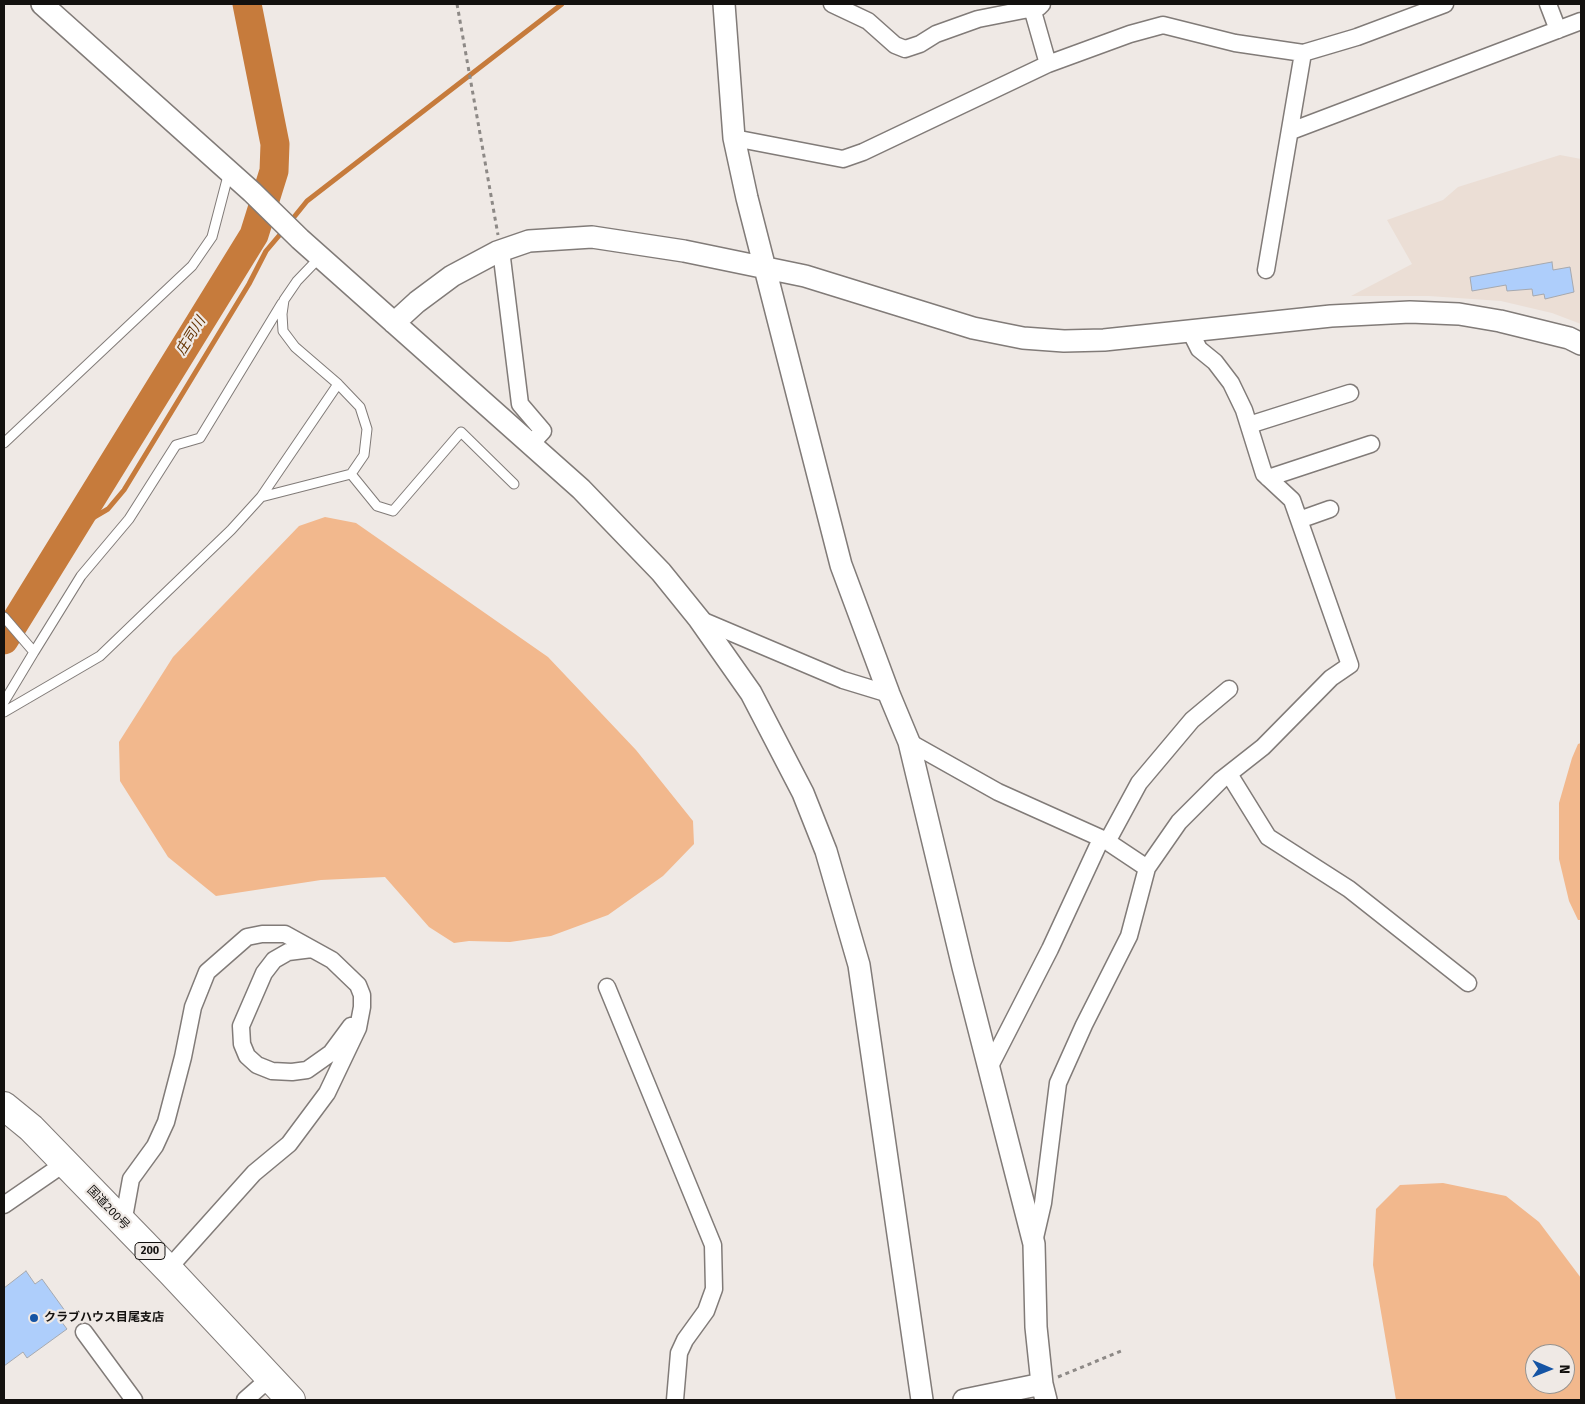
<!DOCTYPE html>
<html>
<head>
<meta charset="utf-8">
<style>
	body { margin:0 }
	#map { position:relative; width:1585px; height:1404px; overflow:hidden; background:#efe9e5; font-family:"Fira Sans",sans-serif }
	canvas { display:block }
	.frame { position:absolute; inset:0; border:5px solid #13110f; pointer-events:none }
	.north { position:absolute; left:1525px; top:1344px; width:50px; height:50px; box-sizing:border-box; background:#efe9e5; border:1px solid #97938f; border-radius:50%; rotate:91deg; font-size:14px; font-weight:700; line-height:20px; text-align:center; color:#13110f }
	.north::after { content:''; display:block; margin:auto; width:18px; height:22px; background:#1554a4; clip-path:polygon(50% 0,100% 100%,50% 72%,0 100%) }
</style>
</head>
<body>
<div id="map">
<canvas width="1585" height="1404"></canvas>
<div class="frame"></div>
<div class="north">N</div>
</div>
<script>
const context = document.querySelector('canvas').getContext('2d');
context.lineJoin = 'round';
function fillPath(path, color) {
  context.fillStyle = color;
  context.fill(path, 'evenodd');
}
function shape(rows) {
  const path = new Path2D();
  for (const r of rows) {
    path.moveTo(r[0], r[1]);
    for (let i = 2; i < r.length; i += 2) path.lineTo(r[i], r[i + 1]);
  }
  return path;
}
function strokePath(path, color, width, dash) {
  context.strokeStyle = color;
  context.lineWidth = width;
  context.lineCap = dash ? 'butt' : 'round';
  context.setLineDash(dash || []);
  context.stroke(path);
}
function label(font, color, halo, rows, align = 'center') {
  context.font = font + ' "Fira Sans","Noto Sans JP",sans-serif';
  context.lineWidth = 4.5;
  context.setLineDash([]);
  context.textBaseline = 'middle';
  context.strokeStyle = halo;
  context.fillStyle = color;
  for (const [text, x, y, turn = 0] of rows) {
    context.save();
    context.translate(x, y);
    context.rotate((+turn || 0) * Math.PI / 180);
    context.textAlign = isNaN(turn) ? turn : align;
    if (halo) context.strokeText(text, 0, 0);
    context.fillText(text, 0, 0);
    context.restore();
  }
}
const built = shape([
	[1560,155,1581,159,1581,324,1552,313,1501,301,1429,296,1351,296,1412,264,1387,220,1443,200,1458,187]
]);
const green = shape([
	[325,517,356,523,548,657,636,750,693,821,694,844,663,876,608,915,551,936,510,942,469,941,454,943,429,927,385,877,321,880,216,896,168,857,120,781,119,742,173,657,299,526],
	[1581,743,1581,920,1578,920,1569,901,1559,859,1559,803,1572,758,1578,744],
	[1443,1183,1506,1196,1539,1222,1581,1278,1581,1400,1396,1400,1373,1265,1376,1209,1400,1185],
	[1535,1354,1565,1354,1565,1384,1535,1384]
]);
const stream = shape([
	[290,222,307,201,562,4],
	[74,529,108,509,124,490,249,284,266,251,283,231]
]);
const river = shape([
	[4,640,254,235,274,171,275,144,247,4]
]);
const building = shape([
	[1552,262,1553,270,1570,267,1574,292,1545,299,1544,294,1533,296,1532,289,1507,291,1506,285,1472,291,1470,277,1552,262],
	[26,1271,35,1284,42,1279,68,1315,61,1321,67,1329,27,1358,23,1352,4,1366,4,1288,26,1271]
]);
const path = shape([
	[457,4,498,235],
	[1058,1377,1121,1351]
]);
const service = shape([
	[4,443,192,266,212,237,229,172],
	[351,474,377,506,393,511,461,432,514,484],
	[261,497,351,474,364,455,367,429,360,407,338,384],
	[4,617,34,652,4,702],
	[34,652,81,576,129,519,176,445,200,438,282,303],
	[4,712,100,656,231,530,261,497,338,384,295,347,283,331,282,314,284,300,297,281,320,257]
]);
const minor = shape([
	[832,4,868,21,895,45,905,49,920,44,936,34,978,19,1039,7,1042,4],
	[1548,4,1558,30],
	[1032,8,1048,64],
	[1291,131,1581,21],
	[734,138,843,159,863,152,1048,64,1130,34,1163,25,1235,43,1303,53,1357,37,1445,4],
	[501,250,520,404,543,431,531,444],
	[1266,270,1303,53],
	[1249,425,1350,393],
	[1268,478,1371,444],
	[1299,520,1330,509],
	[699,619,843,680,889,694],
	[909,742,998,792,1105,840,1147,868],
	[1229,774,1268,837,1349,889,1468,983],
	[1107,842,1139,783,1192,720,1229,689],
	[312,949,288,952,274,960,264,973,241,1026,242,1044,247,1056,257,1065,272,1071,292,1072,307,1070,331,1053,351,1026],
	[607,987,713,1245,714,1289,706,1311,685,1340,679,1353,675,1400],
	[989,1068,1050,949,1101,839],
	[4,1205,65,1163],
	[123,1223,131,1179,155,1146,166,1122,183,1057,193,1007,207,972,247,937,262,934,285,934,332,960,358,985,362,995,362,1007,358,1028,327,1093,289,1144,254,1173,168,1269],
	[1034,1242,1043,1203,1058,1083,1084,1025,1129,936,1147,868,1179,822,1221,780,1263,747,1331,678,1350,665,1292,500,1264,474,1244,410,1231,383,1215,362,1199,349,1190,331],
	[84,1332,134,1400],
	[245,1400,270,1378]
]);
const tertiary = shape([
	[42,4,252,192,300,239,581,489,661,572,699,619,751,693,803,793,826,851,859,965,922,1400],
	[724,4,734,138,747,198,841,565,889,694,909,742,963,967,1034,1244,1036,1327,1042,1384,1046,1400],
	[394,323,417,302,452,276,497,252,529,241,592,237,684,251,805,276,973,328,1023,338,1064,341,1104,340,1331,316,1410,312,1459,314,1500,321,1569,338,1581,344],
	[964,1400,1042,1384]
]);
const trunk = shape([
	[4,1106,31,1128,171,1272,291,1400]
]);
const markers = [
	[34,1318,5,"#1554a4"]
];
const shields = [
	[150,1251,30]
];
const shieldNames = [
	["200",150,1251]
];
const streetNames = [
	["国道200号",108,1208,46]
];
const poiNames = [
	["クラブハウス目尾支店",44,1318]
];
const waterNames = [
	["庄司川",191,336,-58]
];
fillPath(built, '#ebded5');
fillPath(green, '#f2b88d');
strokePath(stream, '#c67b3c', 5);
strokePath(river, '#c67b3c', 29);
fillPath(building, '#aecefb');
strokePath(building, '#a6a9af', 1);
strokePath(service, '#817b78', 11);
strokePath(minor, '#817b78', 19);
strokePath(tertiary, '#817b78', 24);
strokePath(trunk, '#817b78', 30);
strokePath(path, '#8d8986', 3, [4, 4]);
strokePath(service, '#fff', 9);
strokePath(minor, '#fff', 16);
strokePath(tertiary, '#fff', 21);
strokePath(trunk, '#fff', 28);
for (const [x, y, r, color] of markers) {
  const dot = new Path2D();
  dot.arc(x, y, r, 0, 2 * Math.PI);
  context.fillStyle = color;
  context.fill(dot);
  strokePath(dot, '#efe9e5', 2);
}
for (const [x, y, w] of shields) {
  const box = new Path2D();
  box.roundRect(x - w / 2, y - 8.5, w, 17, 4);
  context.fillStyle = '#efe9e5';
  context.fill(box);
  strokePath(box, '#13110f', 1);
}
label('bold 11px', '#13110f', null, shieldNames);
label('12px', '#13110f', '#efe9e5', streetNames);
label('bold 12px', '#13110f', '#efe9e5', poiNames, 'left');
label('italic 14px', '#633200', '#efe9e5', waterNames);
</script>
</body>
</html>
